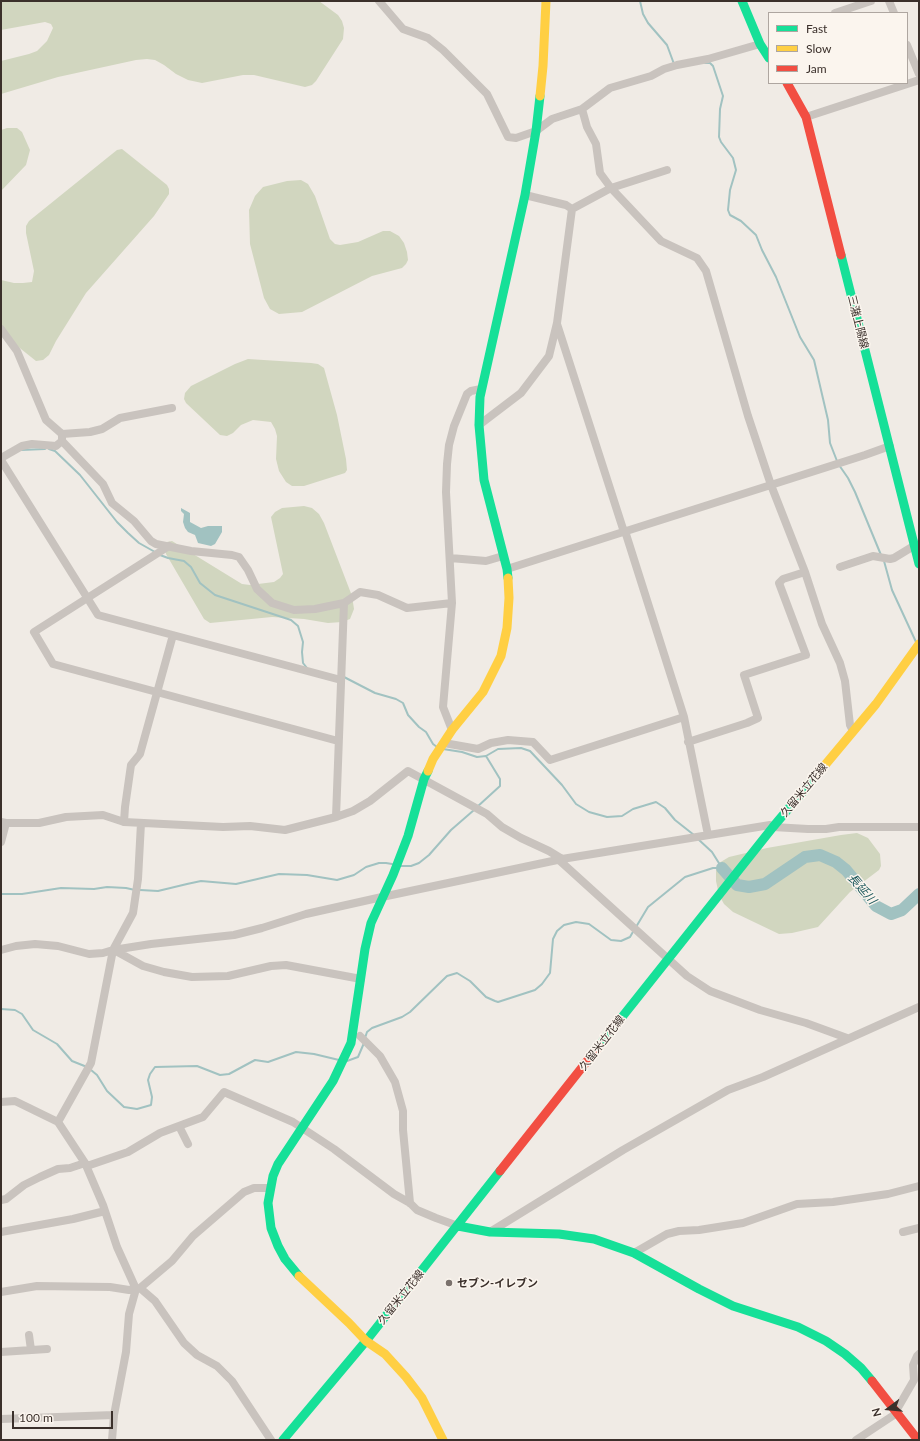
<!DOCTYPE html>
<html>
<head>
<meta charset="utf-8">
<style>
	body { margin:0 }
	#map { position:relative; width:920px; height:1441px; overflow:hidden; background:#f0ebe5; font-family:Lato,sans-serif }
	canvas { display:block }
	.frame { position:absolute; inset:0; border:2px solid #3b302b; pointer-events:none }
	.legend { position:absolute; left:768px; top:12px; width:140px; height:72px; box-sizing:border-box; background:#fbf5ee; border:1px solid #aea6a0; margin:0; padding:5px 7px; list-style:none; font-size:12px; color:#3b302b }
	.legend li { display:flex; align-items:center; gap:8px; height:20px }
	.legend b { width:20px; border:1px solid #aea6a0 }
	.north { position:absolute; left:868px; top:1389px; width:40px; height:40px; -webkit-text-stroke:3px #fbf5ee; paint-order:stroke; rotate:254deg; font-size:11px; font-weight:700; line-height:16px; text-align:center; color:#3b302b }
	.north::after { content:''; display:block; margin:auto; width:14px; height:18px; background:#3b302b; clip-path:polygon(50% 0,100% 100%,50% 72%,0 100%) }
	.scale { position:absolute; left:12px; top:1411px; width:101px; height:18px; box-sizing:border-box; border:2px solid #3b302b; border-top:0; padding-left:5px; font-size:12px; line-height:14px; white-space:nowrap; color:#3b302b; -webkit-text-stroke:3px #fbf5ee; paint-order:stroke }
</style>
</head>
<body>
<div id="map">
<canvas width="920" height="1441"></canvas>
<div class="frame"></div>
<ul class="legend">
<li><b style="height:5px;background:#16e098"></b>Fast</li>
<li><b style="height:5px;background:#ffcf43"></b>Slow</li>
<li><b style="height:5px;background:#f24e42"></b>Jam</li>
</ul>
<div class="north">N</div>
<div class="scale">100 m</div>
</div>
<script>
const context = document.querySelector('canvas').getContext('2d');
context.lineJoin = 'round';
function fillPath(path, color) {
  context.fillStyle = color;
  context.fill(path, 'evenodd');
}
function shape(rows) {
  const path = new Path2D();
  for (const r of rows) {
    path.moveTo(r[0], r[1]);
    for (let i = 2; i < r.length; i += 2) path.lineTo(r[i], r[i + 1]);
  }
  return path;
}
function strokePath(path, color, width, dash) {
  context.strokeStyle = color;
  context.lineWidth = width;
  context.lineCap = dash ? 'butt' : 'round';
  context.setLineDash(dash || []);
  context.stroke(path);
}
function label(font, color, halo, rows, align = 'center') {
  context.font = font + ' Lato,"Noto Sans JP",sans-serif';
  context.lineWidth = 3;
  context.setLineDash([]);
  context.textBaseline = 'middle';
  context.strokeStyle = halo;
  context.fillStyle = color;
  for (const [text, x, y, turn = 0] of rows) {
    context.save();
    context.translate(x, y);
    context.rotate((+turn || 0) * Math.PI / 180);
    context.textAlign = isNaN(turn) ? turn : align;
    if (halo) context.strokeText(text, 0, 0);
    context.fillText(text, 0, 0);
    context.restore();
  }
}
const green = shape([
	[1,1,319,1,338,15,342,21,344,28,343,39,316,81,312,85,305,87,254,75,243,75,202,83,188,80,176,74,164,65,155,60,147,59,136,60,58,77,1,94,1,61,29,54,37,51,47,41,53,28,51,24,45,22,1,30],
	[7,128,17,128,22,132,30,150,26,165,1,191,1,130],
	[122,149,167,185,169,189,169,194,154,216,86,293,56,341,49,355,43,360,36,361,1,333,1,280,14,283,23,283,32,282,34,271,26,233,26,226,29,221,107,158,117,150],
	[301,180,308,184,315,196,330,239,335,244,340,245,358,242,383,231,390,231,399,236,404,243,407,252,408,260,406,264,402,268,372,276,302,312,279,314,270,309,264,298,250,244,249,210,255,196,263,187,287,181],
	[248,359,311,363,318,364,324,368,337,415,346,459,347,470,345,473,304,486,292,486,286,482,279,471,276,459,277,436,275,429,271,422,253,420,241,425,233,433,227,436,220,435,186,403,184,399,185,393,191,386,235,364],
	[304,506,312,508,319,514,324,523,352,596,354,609,350,619,342,622,328,623,304,619,272,617,210,623,204,619,166,554,164,544,167,542,172,541,242,584,250,585,274,582,280,578,283,574,271,517,275,512,282,508],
	[857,833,868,838,880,854,881,866,879,870,850,892,818,927,792,933,779,934,733,912,724,904,719,895,716,881,716,870,719,863,729,857,767,848,841,835]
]);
const water = shape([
	[181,508,190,513,190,522,201,528,208,526,222,526,222,532,215,544,211,546,198,543,195,535,188,532,185,528,183,522,184,514,181,511]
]);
const stream = shape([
	[640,1,643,14,648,23,667,45,674,64],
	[705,63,710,63,713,66,723,96,720,109,719,137,721,142,733,158,736,170,730,190,728,210,730,215,741,221,756,235,762,250,776,277,800,337,814,360,828,420,830,443,837,461],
	[49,449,55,451,80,475,117,522,128,533,139,543,155,552],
	[21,450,45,449],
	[839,465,848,478,855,492,881,555],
	[160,555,168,558,184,561,191,567,200,583,215,595,291,620,298,626,303,642,302,652,303,663,307,668],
	[884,561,892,590,916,642],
	[344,677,375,693,396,699,403,703,408,715,419,727,426,732,433,744,437,747],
	[443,749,462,752,477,757,486,756,498,749,521,748,530,751,562,785,576,804,589,812,607,817,622,816,633,809,656,802,665,808,675,820,694,835],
	[477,807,500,786,500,779,486,756],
	[698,839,712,852,722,868],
	[401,866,411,866,419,863,429,855,451,830,474,810],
	[140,890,158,891,187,884,201,881,236,884,279,874,307,875,337,880,354,875,366,867,379,863,386,863,392,864],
	[1,894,22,894,61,888,94,889,107,887,126,888,135,890],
	[636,927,648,907,685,877,713,868,722,868],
	[1,1009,15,1010,22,1014,33,1030,57,1044,72,1061,87,1067],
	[365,1038,367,1032,372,1028,402,1017,410,1012,447,976,457,973,470,981,486,997,495,1001,498,1002,535,990,542,984,550,973,553,939,557,931,564,925,576,922,589,924,611,940,621,941,630,937,634,930],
	[347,1061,358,1057,364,1043],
	[91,1070,97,1075,107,1091,124,1107,137,1109,151,1105,152,1097,148,1080,150,1074,155,1067,197,1066,220,1075,229,1074,255,1060,268,1062,296,1052,314,1054,339,1060]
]);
const river = shape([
	[722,868,737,885,749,887,765,884,805,857,820,855,836,862,846,870,876,906,891,914,902,910,919,894]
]);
const street = shape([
	[379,1,403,29,428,38,443,50,487,94,508,137,516,138,536,131,552,119,582,109,610,88,651,76,664,69,677,65,708,59,760,44],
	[889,1,894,13],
	[835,13,871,1],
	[907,45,919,74],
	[582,109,587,127,596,144,600,173,611,188,661,241,697,258,706,271,748,416,771,485,805,572,822,624,840,663,845,681,850,725,853,731],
	[806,117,919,80],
	[525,195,566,205,572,209],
	[557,324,624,532],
	[1,329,17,351,46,420,62,434,90,432,102,429,120,418,172,408],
	[479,425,521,393,549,356,557,323,572,209,611,188,667,170],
	[62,434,62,441,103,484,112,503,134,521,151,541,156,544,191,551,232,555,239,557,248,570,257,589,272,603,294,610,315,609,344,603,360,592,378,595,407,608,452,603],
	[1,458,22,446,32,444,56,446,62,441],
	[1,460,98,615,341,680],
	[625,531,684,717,708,835],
	[169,546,34,632,53,664,338,741],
	[450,558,486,561,503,556],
	[840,567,873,556,890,559,894,558,917,544],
	[507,569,865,455,890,446],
	[452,730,443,707,452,603,446,492,447,464,449,445,454,426,467,394,471,391,481,389],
	[688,742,747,723,758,718,744,675,806,655,779,583,783,579,805,572],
	[444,743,478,749,491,743,508,740,533,742,550,760,684,717],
	[336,817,344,603],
	[1,822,6,823,39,823,66,817,103,815,124,822,223,827,250,826,285,830,336,817,353,811,370,801,408,771,487,814,502,827,521,838,549,851,562,859],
	[124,822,125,807,131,765,140,754,173,635],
	[1,842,6,823],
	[559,860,687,976,710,991,760,1010,806,1023,847,1038],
	[1,950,16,946,35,944,58,946,89,954,103,953,113,950,151,944,234,935,262,928,306,914,382,897,562,859,770,825,773,827,808,829,826,829,839,827,919,827],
	[114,950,143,966,164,972,192,977,228,976,271,966,286,965,361,979],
	[360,1036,380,1056,395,1082,403,1111,403,1130,410,1203],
	[1,1102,15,1101,58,1122,85,1163,103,1205,117,1247,136,1289,129,1314,126,1352,114,1415,112,1440],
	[58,1122,91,1063,113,950,133,913,138,879,141,823],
	[179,1126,188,1144],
	[87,1166,128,1152,160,1133,203,1117,224,1092,293,1122,334,1149,394,1194,410,1203,417,1210,436,1218,458,1226],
	[1,1200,6,1199,24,1185,40,1177,58,1169,70,1168,85,1163],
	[1,1232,73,1219,105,1211],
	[490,1232,623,1150,728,1090,763,1077,919,1007],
	[903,1232,919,1228],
	[634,1253,667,1234,679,1231,699,1230,743,1223,797,1204,833,1202,888,1194,919,1186],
	[140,1288,155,1301,184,1343,197,1355,217,1366,232,1381,271,1440],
	[1,1292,37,1286,110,1287,129,1290,140,1288,172,1261,193,1236,244,1192,254,1188,271,1188],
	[29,1335,31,1350],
	[1,1352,47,1349],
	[896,1411,914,1380,913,1365,917,1356,919,1354],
	[1,1419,114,1415],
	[856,1440,897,1413]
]);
const fast = shape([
	[742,1,760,44,769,58],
	[841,255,919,564],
	[508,578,507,569,484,480,479,425,480,397,525,195,536,131,540,96],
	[599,1046,773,827,815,777],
	[458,1226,490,1232,559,1234,594,1239,634,1253,699,1289,733,1306,798,1327,826,1341,845,1354,861,1368,872,1381],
	[299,1276,285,1259,278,1246,271,1228,268,1203,273,1176,278,1164,333,1081,351,1043,365,949,371,923,393,875,408,836,424,779,428,771],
	[283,1440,366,1341,500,1171]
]);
const slow = shape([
	[540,96,543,66,546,1],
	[428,771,433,759,452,730,483,692,501,656,507,628,509,598,508,578],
	[815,777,876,704,919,644],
	[299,1276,349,1323,366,1341,385,1354,406,1377,422,1398,443,1440]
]);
const jam = shape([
	[787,83,806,117,841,255],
	[500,1171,599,1046],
	[872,1381,918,1440]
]);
const markers = [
	[449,1283,4,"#7a716c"]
];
const streetNames = [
	["三潴上陽線",858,322,76],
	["久留米立花線",804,790,-50],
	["久留米立花線",602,1043,-52],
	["久留米立花線",401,1297,-51]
];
const poiNames = [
	["セブン-イレブン",457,1283]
];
const waterNames = [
	["長延川",862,889,49]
];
fillPath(green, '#d1d6bf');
fillPath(water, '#a1c2c1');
strokePath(stream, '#a1c2c1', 2);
strokePath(river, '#a1c2c1', 12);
strokePath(street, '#c9c3be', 8);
strokePath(fast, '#16e098', 9);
strokePath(slow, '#ffcf43', 9);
strokePath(jam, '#f24e42', 9);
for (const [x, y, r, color] of markers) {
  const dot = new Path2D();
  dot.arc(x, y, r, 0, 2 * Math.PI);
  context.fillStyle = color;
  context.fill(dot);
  strokePath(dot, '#fbf5ee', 1.5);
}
label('11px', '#3b302b', '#fbf5ee', streetNames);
label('bold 11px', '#3b302b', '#fbf5ee', poiNames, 'left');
label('italic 12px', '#1f5a5e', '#fbf5ee', waterNames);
</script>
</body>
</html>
